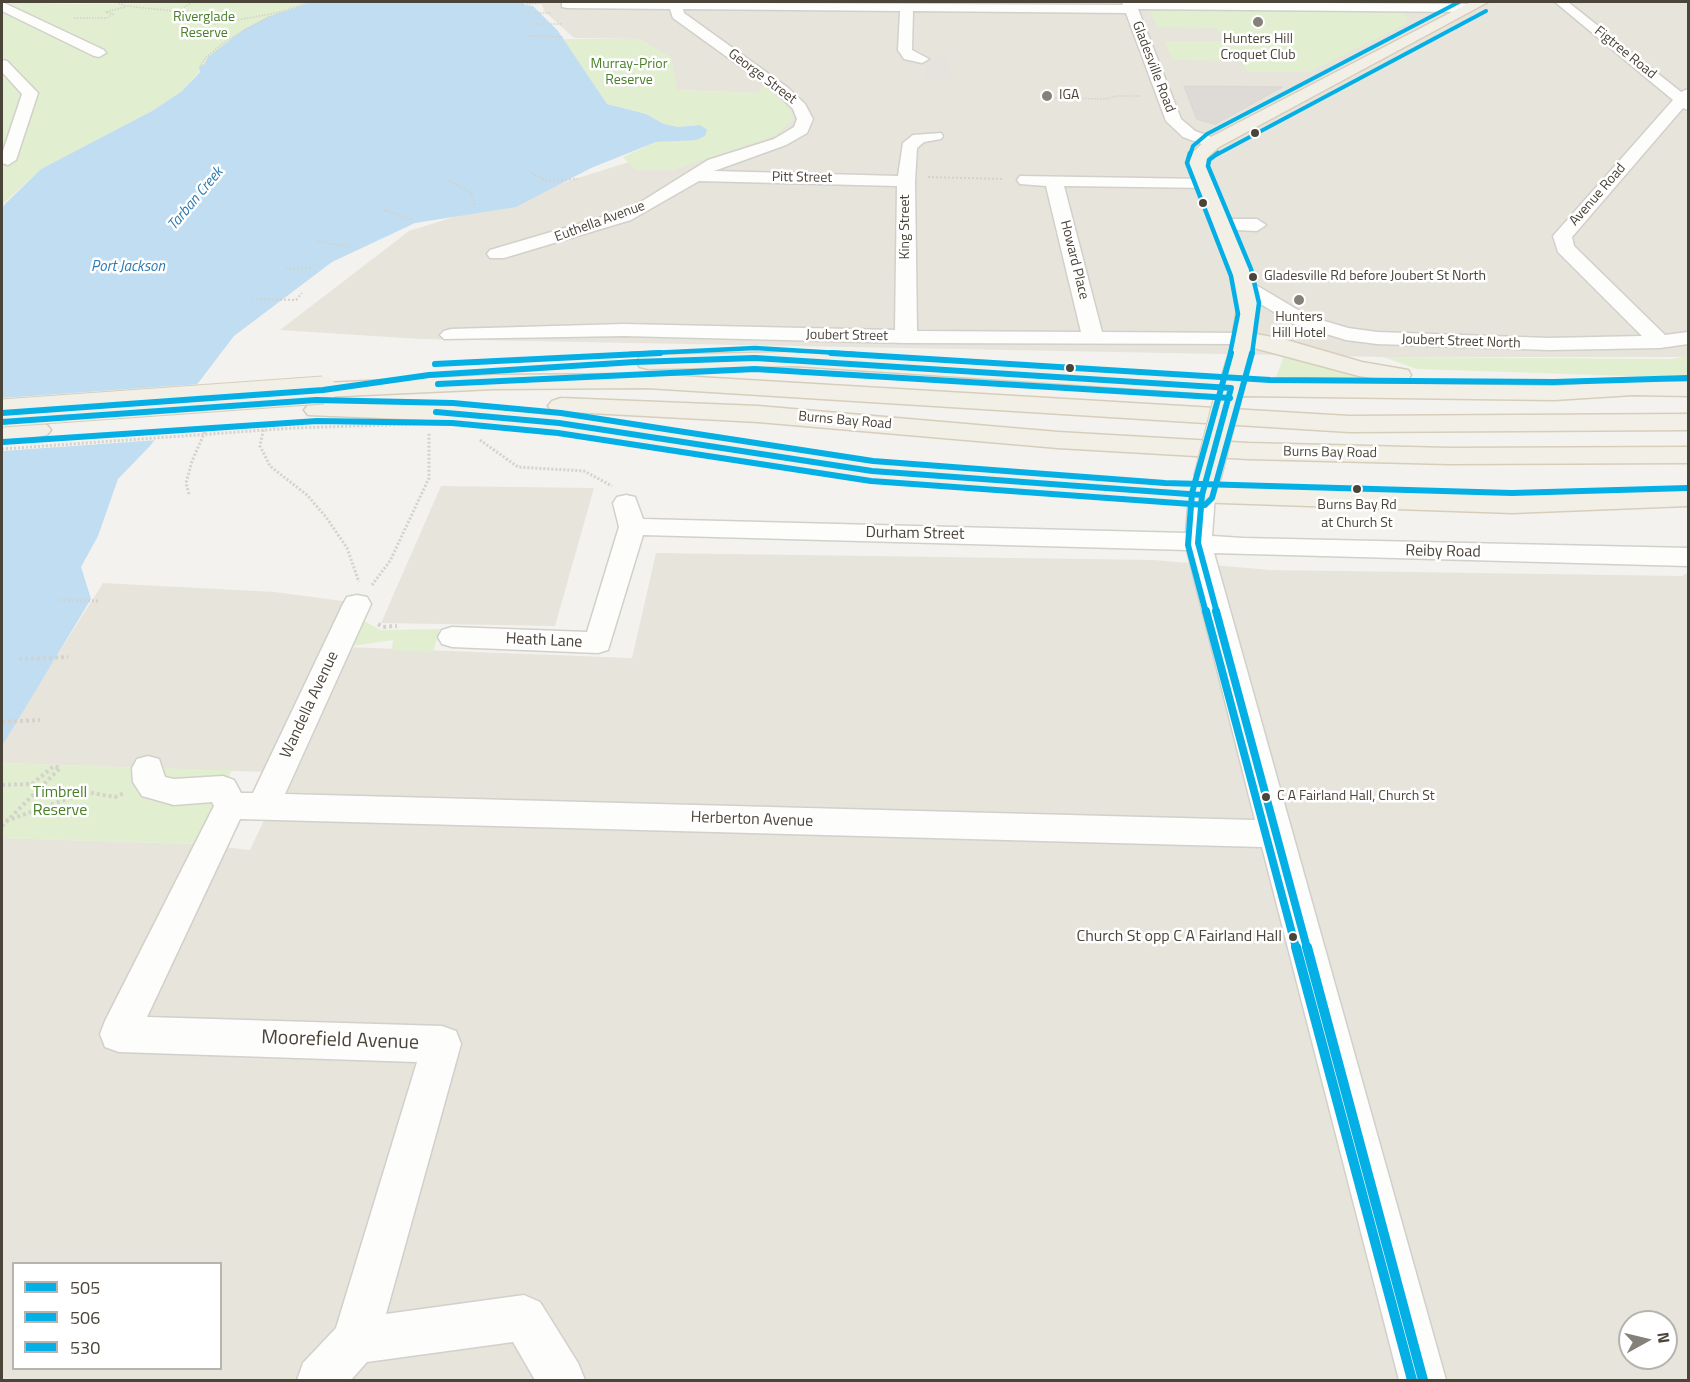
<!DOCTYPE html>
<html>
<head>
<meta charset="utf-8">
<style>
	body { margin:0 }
	#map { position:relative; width:1690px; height:1382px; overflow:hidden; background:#f4f2ee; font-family:"Titillium Web",sans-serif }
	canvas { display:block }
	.frame { position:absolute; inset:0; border:3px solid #4b4439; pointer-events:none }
	.legend { position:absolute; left:12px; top:1262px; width:210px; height:108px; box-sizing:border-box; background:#fff; border:2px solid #b7b4b0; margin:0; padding:8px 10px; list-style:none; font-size:18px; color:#4b4439 }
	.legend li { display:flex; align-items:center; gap:12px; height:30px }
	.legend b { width:30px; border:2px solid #b7b4b0 }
	.north { position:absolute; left:1618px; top:1310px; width:60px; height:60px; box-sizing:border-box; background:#fff; border:2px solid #b7b4b0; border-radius:50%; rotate:82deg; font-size:16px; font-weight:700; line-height:24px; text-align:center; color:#4b4439 }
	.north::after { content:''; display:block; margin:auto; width:21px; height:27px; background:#868178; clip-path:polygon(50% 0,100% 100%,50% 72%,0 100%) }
</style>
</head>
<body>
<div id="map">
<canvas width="1690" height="1382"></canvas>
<div class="frame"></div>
<ul class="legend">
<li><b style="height:8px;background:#04afe6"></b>505</li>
<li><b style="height:8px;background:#04afe6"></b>506</li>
<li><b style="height:8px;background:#04afe6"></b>530</li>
</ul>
<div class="north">N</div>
</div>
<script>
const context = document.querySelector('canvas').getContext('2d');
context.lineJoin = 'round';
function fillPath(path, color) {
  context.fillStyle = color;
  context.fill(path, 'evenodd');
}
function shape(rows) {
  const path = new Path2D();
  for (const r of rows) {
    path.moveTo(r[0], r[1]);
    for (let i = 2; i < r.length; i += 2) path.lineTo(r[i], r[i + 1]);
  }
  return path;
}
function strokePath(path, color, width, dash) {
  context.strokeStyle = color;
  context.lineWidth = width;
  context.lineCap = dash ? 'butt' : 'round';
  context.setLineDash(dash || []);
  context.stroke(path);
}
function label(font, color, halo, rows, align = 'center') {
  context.font = font + ' "Titillium Web",sans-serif';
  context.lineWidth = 5;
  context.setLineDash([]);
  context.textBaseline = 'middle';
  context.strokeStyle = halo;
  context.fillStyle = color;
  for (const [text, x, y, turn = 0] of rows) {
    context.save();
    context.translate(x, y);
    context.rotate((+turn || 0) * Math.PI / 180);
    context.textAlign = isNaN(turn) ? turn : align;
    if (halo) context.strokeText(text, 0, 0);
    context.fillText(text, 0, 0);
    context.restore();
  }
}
const residential = shape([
	[527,2,1688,2,1688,357,1383,357,420,339,280,330,409,231,629,162,758,93,676,90,671,58,639,39,574,38,544,11,542,4,526,5],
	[441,486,594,488,555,626,381,623],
	[656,553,1154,560,1270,570,1682,576,1688,573,1688,1380,2,1380,2,838,196,844,250,850,346,647,632,658],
	[14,1264,220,1264,220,1368,14,1368],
	[1630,1322,1666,1322,1666,1358,1630,1358],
	[103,583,275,592,350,602,266,772,2,763,2,742]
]);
const green = shape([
	[2,2,71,4,312,2,286,10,204,66,182,91,152,111,41,169,2,205],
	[1148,7,1399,8,1410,22,1309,72,1248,72,1240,61,1173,60,1164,41,1225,41,1217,28,1157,27],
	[563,39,639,39,671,58,677,90,758,93,764,85,789,108,794,119,776,135,674,170,635,170,623,157,656,142,696,140,700,125,678,127,664,124,646,114,607,104],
	[1284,356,1369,379,1373,386,1274,382],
	[1688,356,1688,378,1417,369,1383,357,1672,359],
	[360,619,381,630,440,629,433,652,392,650,393,640,346,647],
	[2,763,148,768,232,770,196,844,2,838]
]);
const parking = shape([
	[925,57,949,57,951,79,926,78]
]);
const water = shape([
	[312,2,523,2,525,5,533,6,558,31,607,104,646,114,664,124,678,127,700,125,707,130,705,136,696,140,656,142,591,168,516,207,415,223,332,262,234,336,150,446,118,479,98,536,81,567,91,599,2,746,2,207,41,169,152,111,182,91,200,72,199,66,204,65,208,57,243,30,270,16]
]);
const pier = shape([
	[200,384,158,440,2,451,2,398]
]);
const building = shape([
	[1184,86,1282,87,1215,124,1197,119,1184,86]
]);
const pathFar3 = shape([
	[116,2,126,6,192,13,214,24,276,13,311,2],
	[523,4,548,2],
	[106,12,125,7],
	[176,12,193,2],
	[528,13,551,13],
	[74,18,107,18,113,14,105,12],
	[527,24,562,24],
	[525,36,564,37],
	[201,65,206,57,227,40,270,16],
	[1055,98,1106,99,1116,96,1141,96]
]);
const pathFar2 = shape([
	[531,173,547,181,578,179],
	[928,177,1004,179],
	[449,181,472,194,475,208],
	[384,210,413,220],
	[317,241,350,247],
	[285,269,313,268],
	[252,299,296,300,302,293]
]);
const pathFar1 = shape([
	[265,422,260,446,270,466,307,495,326,517,347,548,359,582],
	[480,440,518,467,584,471,612,486],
	[189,494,186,483,192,461,207,427],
	[372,585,390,561,429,478,429,433],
	[60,600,99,601]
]);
const path = shape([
	[378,624,383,627,397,626],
	[19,659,68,657],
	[2,722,40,720],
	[2,785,32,784,54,766,60,768,2,826],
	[6,821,86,792,115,797,124,793]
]);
const minor = shape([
	[2,2,104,50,106,53,99,57,94,56,2,11,2,2],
	[562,2,1123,5,1122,2,1175,2,1469,4,1476,8,1469,12,1138,9,1181,119,1195,131,1219,140,1221,143,1213,148,1183,137,1166,121,1126,13,913,11,912,50,929,59,922,63,904,59,898,50,900,11,683,9,684,13,787,87,805,104,813,119,807,133,786,145,714,171,898,176,903,143,913,135,941,133,943,136,941,139,924,142,917,148,915,181,917,331,1081,332,1046,186,1020,184,1017,180,1020,176,1203,179,1212,184,1209,188,1064,186,1102,332,1244,333,1252,334,1255,339,1252,344,906,343,624,336,444,339,440,335,444,331,451,329,624,324,895,330,897,186,699,181,631,220,504,258,490,258,487,254,490,250,619,212,644,200,708,160,774,139,794,127,797,119,793,109,777,93,673,18,670,9,567,8,562,7,562,2],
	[1555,2,1568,2,1681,92,1688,89,1688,110,1683,108,1572,237,1574,246,1665,335,1688,332,1688,344,1660,348,1549,350,1377,344,1346,340,1294,324,1237,290,1234,286,1237,282,1251,282,1308,316,1348,328,1377,332,1549,338,1642,336,1558,252,1553,236,1673,100,1555,2],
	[2,60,7,61,38,93,16,160,8,165,2,163,2,154,22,94,2,72,2,60],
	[1220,219,1257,219,1266,225,1257,231,1213,229,1211,225,1213,221,1220,219],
	[1202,487,1211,490,1215,495,1212,536,1243,538,1688,548,1688,566,1214,553,1446,1380,1399,1380,1262,847,240,819,147,1017,442,1026,456,1031,461,1044,386,1314,524,1295,540,1302,578,1363,585,1380,535,1380,513,1342,367,1362,351,1380,297,1380,303,1363,336,1328,417,1062,119,1052,105,1047,100,1034,105,1021,214,806,212,802,174,805,142,796,133,782,132,768,137,759,148,756,159,759,165,777,174,779,223,776,234,780,241,793,253,793,343,604,347,597,357,595,367,597,371,604,285,794,1255,820,1187,550,643,535,608,650,598,653,452,647,442,644,438,637,442,630,452,627,587,632,619,527,613,503,617,497,626,495,635,497,643,519,1186,533,1189,495,1193,490,1202,487]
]);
const major = shape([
	[1471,2,1488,2,1219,147,1208,157,1206,167,1252,273,1260,303,1256,334,1283,339,1362,362,1408,370,1411,375,1408,380,1399,382,1359,376,1254,348,1245,381,1554,386,1596,383,1606,380,1688,382,1688,396,1633,395,1554,400,1241,396,1237,402,1228,404,1219,402,1216,394,796,366,648,369,640,367,636,362,640,357,648,355,796,352,1221,379,1230,350,1238,303,1230,273,1188,167,1190,155,1207,139,1471,2],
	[647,374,1349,416,1688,414,1688,430,1349,432,647,388,494,389,323,397,314,395,311,390,314,385,323,383,494,375,647,374],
	[561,398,758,406,1058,432,1248,443,1449,448,1688,447,1688,463,1449,464,1248,459,1058,448,758,422,552,411,548,406,552,401,561,398],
	[317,402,453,405,559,415,872,463,1164,485,1512,495,1688,489,1688,506,1512,513,1164,501,872,479,559,431,453,421,308,415,304,410,308,405,317,402],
	[38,422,47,425,51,430,47,435,2,443,2,427,38,422]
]);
const pathBridge = shape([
	[2,449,293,428,417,424]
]);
const majorBridge = shape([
	[2,413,323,390],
	[1207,479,1228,397]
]);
const bus1Far2 = shape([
	[436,412,559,423,872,471,1202,495],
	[2,413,323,390,429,375,635,362,755,358,1231,388,1202,495,1198,543,1217,613]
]);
const bus1Far1 = shape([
	[1216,611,1307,948]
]);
const bus1 = shape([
	[1307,947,1423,1380]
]);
const bus2Far2 = shape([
	[1216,155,1486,11]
]);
const bus2Far1 = shape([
	[1218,153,1209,160,1208,166,1251,269,1259,303,1252,354]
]);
const bus2 = shape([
	[438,384,755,369,1230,398],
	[3,442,317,421,452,423,558,433,871,481,1205,505,1212,498,1252,353]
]);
const bus3Far1 = shape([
	[630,354,755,348,855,354]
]);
const bus3 = shape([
	[831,353,1270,380,1554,382,1688,378],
	[435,364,660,353],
	[2,422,316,400,453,403,561,413,873,461,1165,483,1512,493,1688,488]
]);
const bus4Far4 = shape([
	[1190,155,1193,146,1207,134,1459,2]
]);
const bus4Far3 = shape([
	[1190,153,1187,163,1231,276,1238,314,1230,354]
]);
const bus4Far2 = shape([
	[1206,613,1188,545,1192,493,1231,353]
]);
const bus4Far1 = shape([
	[1206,611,1296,948]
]);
const bus4 = shape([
	[1296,947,1412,1380]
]);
const markers = [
	[1258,22,6,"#868178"],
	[1047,96,6,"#868178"],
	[1255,133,5,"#4b4439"],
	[1203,203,5,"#4b4439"],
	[1253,277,5,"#4b4439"],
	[1299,300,6,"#868178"],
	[1070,368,5,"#4b4439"],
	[1357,489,5,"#4b4439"],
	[1266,797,5,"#4b4439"],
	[1293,937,5,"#4b4439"]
];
const farParknames = [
	["Riverglade",204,18],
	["Reserve",204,34],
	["Murray-Prior",629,65],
	["Reserve",629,81]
];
const farPoinames = [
	["Hunters Hill",1258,40],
	["Croquet Club",1258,56],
	["IGA",1059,96,"left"],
	["Hunters",1299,318],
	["Hill Hotel",1299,334]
];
const farStreetnames = [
	["Figtree Road",1625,53,39],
	["Gladesville Road",1153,67,69],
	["George Street",762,77,37],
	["Pitt Street",802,178,1],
	["Avenue Road",1598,195,-49],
	["Euthella Avenue",600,222,-20],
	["King Street",906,227,-90],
	["Howard Place",1074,260,76],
	["Joubert Street",847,336,1],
	["Joubert Street North",1461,342,2],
	["Burns Bay Road",845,421,5],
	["Burns Bay Road",1330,453,1]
];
const busNames = [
	["Gladesville Rd before Joubert St North",1264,277],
	["Burns Bay Rd",1357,506,"center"],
	["at Church St",1357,524,"center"],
	["C A Fairland Hall, Church St",1277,797]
];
const farWaternames = [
	["Tarban Creek",196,199,-50],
	["Port Jackson",128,267]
];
const streetNames = [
	["Durham Street",915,534,1],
	["Reiby Road",1443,552,1],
	["Heath Lane",544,641,3],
	["Wandella Avenue",310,705,-65],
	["Herberton Avenue",752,820,2]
];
const parkNames = [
	["Timbrell",60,793],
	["Reserve",60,811]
];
const nearBusnames = [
	["Church St opp C A Fairland Hall",1282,937]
];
const nearStreetnames = [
	["Moorefield Avenue",340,1041,2]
];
fillPath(residential, '#e7e4dc');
fillPath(green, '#e1eecf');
fillPath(parking, '#e6e3df');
fillPath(water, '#c0ddf1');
fillPath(pier, '#f4f2ee');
fillPath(building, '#dedbd6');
strokePath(building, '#dcd9d4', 1.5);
strokePath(minor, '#d2d0cb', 3);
strokePath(major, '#d6cebb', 3);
strokePath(pathFar3, '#d3d2cc', 1.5, [1.5, 1.5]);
strokePath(pathFar2, '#d3d2cc', 2, [2, 2]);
strokePath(pathFar1, '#d3d2cc', 3, [2, 2]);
strokePath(path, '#d3d2cc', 4, [3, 3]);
fillPath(minor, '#fdfdfc');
fillPath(major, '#f2efe6');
strokePath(majorBridge, '#d6cebb', 29, []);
strokePath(pathBridge, '#d3d2cc', 3, [2, 2]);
strokePath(majorBridge, '#f2efe6', 27);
strokePath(bus1Far2, '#04afe6', 6);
strokePath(bus1Far1, '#04afe6', 8);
strokePath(bus1, '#04afe6', 10);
strokePath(bus2Far2, '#04afe6', 4);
strokePath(bus2Far1, '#04afe6', 4.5);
strokePath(bus2, '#04afe6', 6);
strokePath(bus3Far1, '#04afe6', 4.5);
strokePath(bus3, '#04afe6', 6);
strokePath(bus4Far4, '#04afe6', 4);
strokePath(bus4Far3, '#04afe6', 4.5);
strokePath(bus4Far2, '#04afe6', 6);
strokePath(bus4Far1, '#04afe6', 8);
strokePath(bus4, '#04afe6', 10);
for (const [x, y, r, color] of markers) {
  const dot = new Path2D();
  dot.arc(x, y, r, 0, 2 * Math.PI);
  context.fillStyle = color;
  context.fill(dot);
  strokePath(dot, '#fff', 2);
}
label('14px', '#4a7f2a', '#fff', farParknames);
label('14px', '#4b4439', '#fff', farPoinames);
label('14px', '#4b4439', '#fff', farStreetnames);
label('14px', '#4b4439', '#fff', busNames, 'left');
label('italic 15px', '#2e7ab2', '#fff', farWaternames);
label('16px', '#4b4439', '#fff', streetNames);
label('16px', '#4a7f2a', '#fff', parkNames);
label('16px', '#4b4439', '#fff', nearBusnames, 'right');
label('20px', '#4b4439', '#fff', nearStreetnames);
</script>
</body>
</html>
